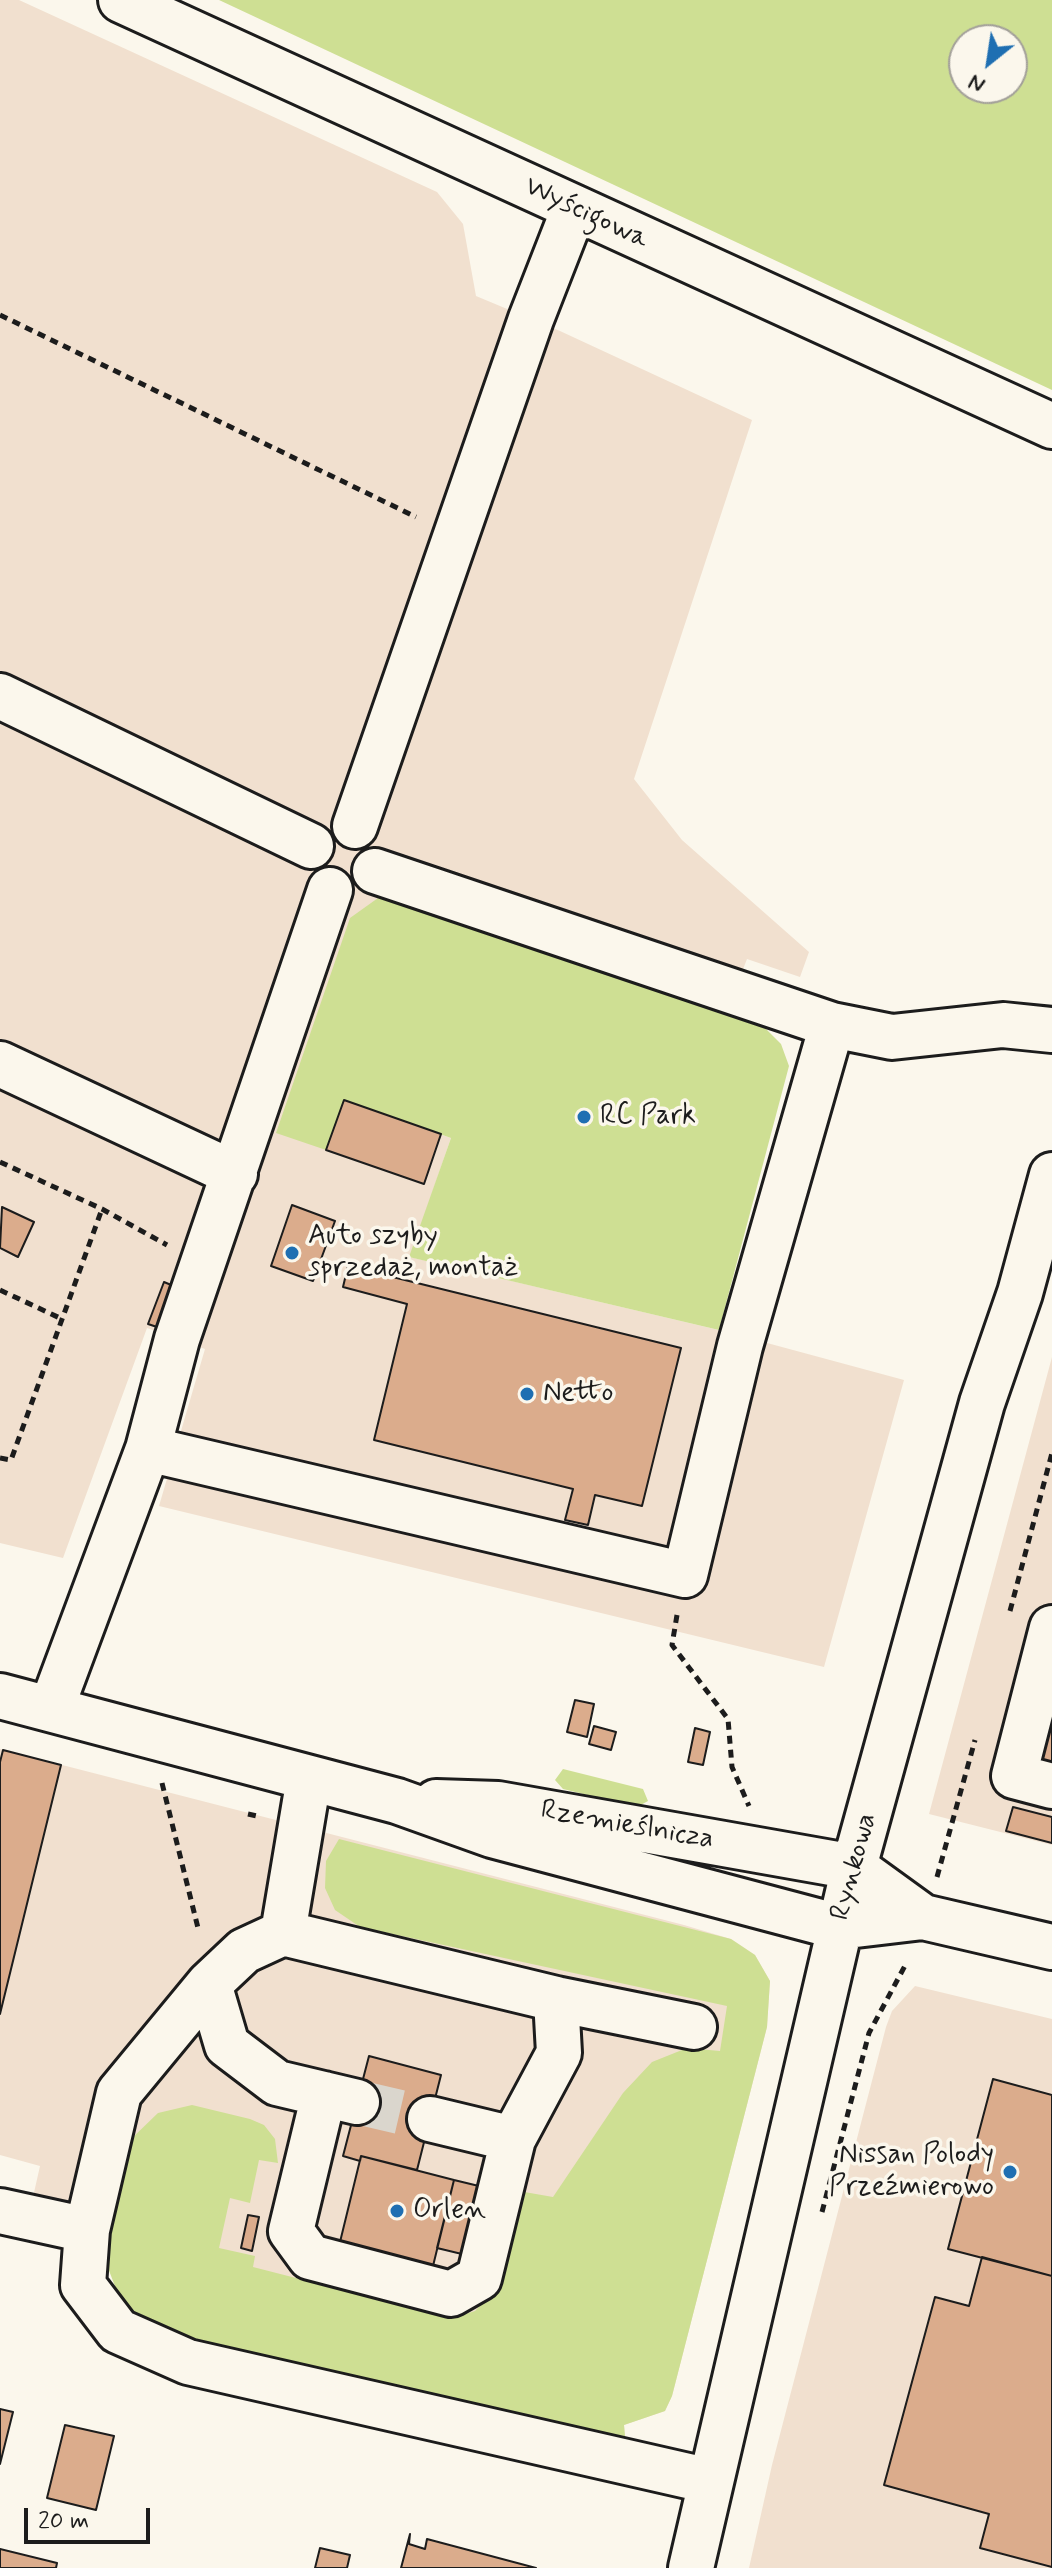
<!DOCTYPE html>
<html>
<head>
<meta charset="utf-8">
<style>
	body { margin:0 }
	#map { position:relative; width:1052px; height:2568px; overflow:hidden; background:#fbf7ec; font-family:Mynerve,sans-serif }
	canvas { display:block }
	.north { position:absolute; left:948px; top:24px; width:80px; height:80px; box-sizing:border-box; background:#fbf7ec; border:2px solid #a29f99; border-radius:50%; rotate:210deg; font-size:22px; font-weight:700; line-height:32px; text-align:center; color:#1c1c1c }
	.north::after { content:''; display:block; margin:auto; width:28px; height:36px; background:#1f6fb2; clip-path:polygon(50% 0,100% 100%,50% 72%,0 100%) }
	.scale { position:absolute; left:24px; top:2508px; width:126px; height:36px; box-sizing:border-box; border:4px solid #1c1c1c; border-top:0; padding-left:10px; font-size:24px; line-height:28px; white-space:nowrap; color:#1c1c1c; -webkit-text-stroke:6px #fbf7ec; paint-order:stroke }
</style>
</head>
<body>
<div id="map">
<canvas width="1052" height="2568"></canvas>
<div class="north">N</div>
<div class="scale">20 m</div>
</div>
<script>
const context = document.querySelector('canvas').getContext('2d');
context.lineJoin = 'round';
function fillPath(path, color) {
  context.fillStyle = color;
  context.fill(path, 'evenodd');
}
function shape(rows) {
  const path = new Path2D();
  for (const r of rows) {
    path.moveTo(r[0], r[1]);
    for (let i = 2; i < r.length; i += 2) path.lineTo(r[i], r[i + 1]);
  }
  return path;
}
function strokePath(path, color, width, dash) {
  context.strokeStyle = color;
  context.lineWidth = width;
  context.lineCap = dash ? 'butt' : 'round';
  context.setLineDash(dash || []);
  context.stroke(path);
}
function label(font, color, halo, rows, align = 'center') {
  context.font = font + ' Mynerve,sans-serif';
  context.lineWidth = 7;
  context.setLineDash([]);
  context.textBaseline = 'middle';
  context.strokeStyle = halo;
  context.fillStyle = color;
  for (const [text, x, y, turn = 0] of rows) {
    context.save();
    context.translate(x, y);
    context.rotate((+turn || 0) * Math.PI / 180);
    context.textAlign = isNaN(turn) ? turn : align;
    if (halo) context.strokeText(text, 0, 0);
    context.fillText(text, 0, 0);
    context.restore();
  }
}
const built = shape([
	[0,0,19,0,437,192,463,224,476,296,560,331,752,420,634,779,682,840,809,952,800,977,747,959,727,1010,344,1100,451,1138,410,1257,719,1330,904,1380,824,1667,159,1506,205,1349,147,1328,63,1558,0,1543],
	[1052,1357,1052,1845,929,1814],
	[0,1749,684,1925,731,1939,755,1955,770,1981,767,2027,672,2396,665,2411,624,2425,625,2436,108,2268,106,2235,33,2197,40,2166,0,2155],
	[915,1986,1052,2019,1052,2568,749,2568,772,2465,886,2027,892,2011]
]);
const green = shape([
	[219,0,1052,0,1052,390],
	[964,40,1012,40,1012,88,964,88],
	[378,898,727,1010,765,1028,781,1044,789,1066,719,1330,409,1257,451,1138,344,1100,326,1150,276,1133,350,918],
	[563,1769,643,1789,648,1801,637,1807,563,1789,555,1780],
	[339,1839,731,1939,755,1955,770,1981,767,2027,672,2396,665,2411,624,2425,625,2436,602,2434,164,2334,137,2317,118,2294,108,2268,107,2235,128,2142,158,2113,192,2105,250,2119,264,2125,275,2139,278,2163,259,2160,250,2203,230,2198,219,2248,255,2256,253,2267,452,2318,475,2311,487,2298,513,2190,553,2197,623,2093,652,2062,687,2048,720,2051,727,2006,360,1927,335,1910,325,1888,326,1861]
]);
const building = shape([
	[344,1100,441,1134,424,1184,326,1150,344,1100],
	[292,1205,335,1221,313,1281,271,1266,292,1205],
	[2,1207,34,1222,18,1257,0,1248,2,1207],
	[348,1266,681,1348,642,1506,595,1495,588,1525,565,1520,573,1489,374,1440,407,1304,343,1287,348,1266],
	[164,1282,176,1287,160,1328,148,1324,164,1282],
	[575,1700,594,1704,587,1737,567,1732,575,1700],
	[1052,1706,1052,1763,1038,1759,1052,1706],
	[594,1726,616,1732,611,1750,589,1744,594,1726],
	[695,1728,710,1732,703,1765,688,1762,695,1728],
	[3,1750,61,1765,0,2014,0,1762,3,1750],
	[1013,1807,1052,1817,1052,1843,1006,1831,1013,1807],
	[369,2056,441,2075,417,2170,361,2156,360,2161,343,2156,369,2056],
	[993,2079,1052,2095,1052,2276,948,2249,993,2079],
	[361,2156,454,2180,433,2266,340,2242,361,2156],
	[454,2180,483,2187,466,2255,437,2248,454,2180],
	[248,2215,259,2217,252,2251,241,2248,248,2215],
	[982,2257,1052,2276,1052,2567,980,2548,989,2514,884,2485,935,2297,969,2306,982,2257],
	[0,2409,13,2412,0,2464,0,2409],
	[65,2425,114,2436,96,2510,47,2498,65,2425],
	[410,2534,409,2544,425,2549,427,2539,536,2568,401,2568,410,2534],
	[320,2548,350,2555,347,2568,315,2568,320,2548],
	[0,2549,57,2563,56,2568,0,2568,0,2549]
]);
const minorTunnel = shape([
	[357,2102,430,2119]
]);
const path = shape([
	[0,315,416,517],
	[0,1162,102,1209,167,1245],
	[0,1290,62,1319],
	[0,1458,11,1460,102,1209],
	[1010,1611,1052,1453],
	[677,1615,672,1645,728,1719,732,1767,749,1806],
	[162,1783,199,1932],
	[248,1814,261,1817],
	[937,1877,975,1740],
	[822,2212,869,2033,907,1962]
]);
const minor = shape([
	[121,0,1052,426],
	[0,696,311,846],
	[355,826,531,319,574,209],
	[375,871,832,1025],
	[0,1064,235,1174],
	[148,1449,177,1339,330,890],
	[1052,1628,1014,1776,1052,1786],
	[0,1696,397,1801,492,1835,839,1927,923,1917,1052,1947],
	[51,1709,148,1449,685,1575,740,1346,832,1025,892,1037,1003,1025,1052,1030],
	[436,1802,498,1804,854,1867,923,1917],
	[283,1933,309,1778],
	[209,1984,119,2093,87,2230,83,2285,118,2331,188,2362,710,2481],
	[556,1999,694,2027],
	[324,2094,291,2231,310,2257,451,2294,479,2278,513,2139],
	[357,2102,277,2083,227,2045,209,1984,244,1951,283,1933,556,1999,559,2053,513,2139,430,2119],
	[0,2211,87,2230],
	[691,2568,854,1867,982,1403,1020,1293,1052,1175]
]);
const markers = [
	[584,1117,8,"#1f6fb2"],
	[292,1253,8,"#1f6fb2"],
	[527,1394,8,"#1f6fb2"],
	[1010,2172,8,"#1f6fb2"],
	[397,2211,8,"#1f6fb2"]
];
const streetNames = [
	["Wyścigowa",586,214,25],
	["Rzemieślnicza",627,1826,10],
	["Rynkowa",855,1867,-75]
];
const poiNames = [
	["RC Park",600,1117],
	["Auto szyby",308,1237],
	["sprzedaż, montaż",308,1269],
	["Netto",543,1394],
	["Nissan Polody",994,2156,"right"],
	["Przeźmierowo",994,2188,"right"],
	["Orlen",413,2211]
];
fillPath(built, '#f1e0cf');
fillPath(green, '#cedf93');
fillPath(building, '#dbac8c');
strokePath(building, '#1c1c1c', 2);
strokePath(minorTunnel, '#dad6cd', 44, [44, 22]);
strokePath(minor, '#1c1c1c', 50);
strokePath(path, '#1c1c1c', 5, [8, 6]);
strokePath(minor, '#fbf7ec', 44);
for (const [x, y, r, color] of markers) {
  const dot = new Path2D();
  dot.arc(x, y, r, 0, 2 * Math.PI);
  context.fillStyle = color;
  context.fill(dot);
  strokePath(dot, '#fbf7ec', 3);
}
label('28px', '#1c1c1c', '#fbf7ec', streetNames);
label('28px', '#1c1c1c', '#fbf7ec', poiNames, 'left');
</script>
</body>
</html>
